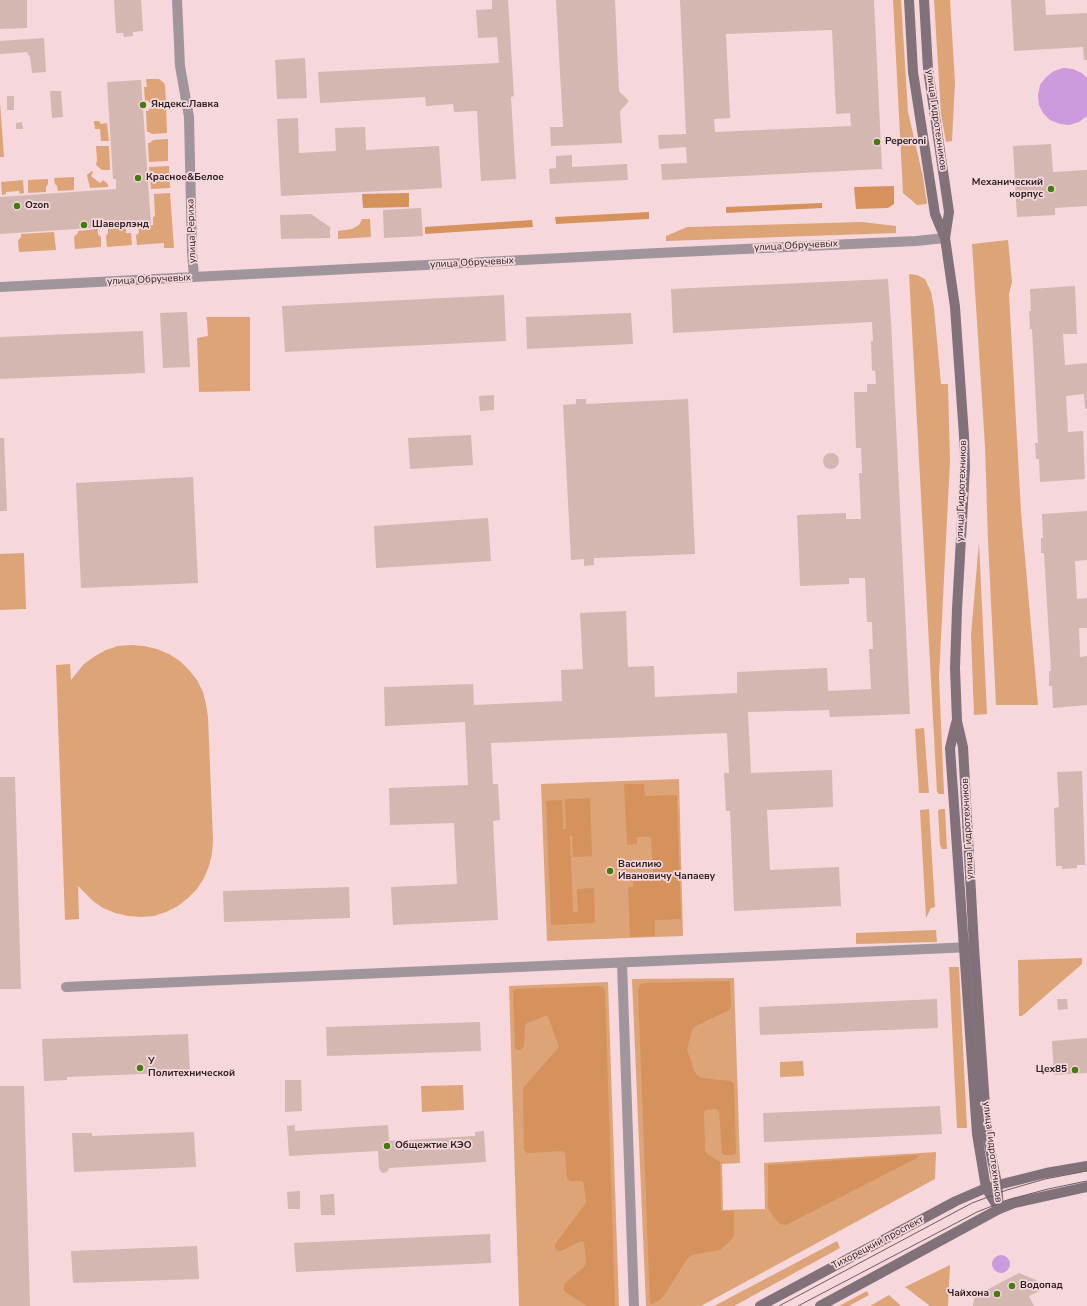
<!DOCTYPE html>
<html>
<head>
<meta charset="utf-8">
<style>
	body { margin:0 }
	canvas { display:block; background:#f6d7db }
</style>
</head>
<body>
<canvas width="1087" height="1306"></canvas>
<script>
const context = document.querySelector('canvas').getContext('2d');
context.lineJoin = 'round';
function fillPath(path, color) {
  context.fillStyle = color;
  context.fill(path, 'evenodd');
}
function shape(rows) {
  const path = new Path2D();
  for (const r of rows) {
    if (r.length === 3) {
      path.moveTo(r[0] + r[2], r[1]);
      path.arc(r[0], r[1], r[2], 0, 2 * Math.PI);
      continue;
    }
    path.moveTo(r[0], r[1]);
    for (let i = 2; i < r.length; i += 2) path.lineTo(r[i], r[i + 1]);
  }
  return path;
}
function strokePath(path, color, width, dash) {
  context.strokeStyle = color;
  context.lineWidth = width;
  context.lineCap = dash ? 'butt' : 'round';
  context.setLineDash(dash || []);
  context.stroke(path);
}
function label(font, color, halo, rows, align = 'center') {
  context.font = font + ' "Nunito Sans",sans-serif';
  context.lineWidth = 3.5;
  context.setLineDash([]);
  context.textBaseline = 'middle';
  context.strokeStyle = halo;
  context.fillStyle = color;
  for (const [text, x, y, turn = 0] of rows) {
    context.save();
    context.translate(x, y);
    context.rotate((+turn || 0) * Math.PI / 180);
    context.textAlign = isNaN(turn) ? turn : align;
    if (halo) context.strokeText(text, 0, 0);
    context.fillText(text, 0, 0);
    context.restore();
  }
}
const green = shape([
	[893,0,901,0,908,112,923,177,927,204,917,205,903,193],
	[934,0,950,0,955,82,952,141,946,142,941,114],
	[146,79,159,79,164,83,165,86,166,102,150,103,147,100,145,101,144,87,147,87],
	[0,102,4,157,0,157],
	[166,107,167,133,152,134,149,132,147,132,146,111,148,111,150,108],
	[94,121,99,121,101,124,107,123,109,141,101,141,100,129,95,129],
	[168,139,168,161,149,162,148,143,150,143,153,140],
	[96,146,109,146,110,170,102,170,96,165,97,160],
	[169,166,170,188,151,189,149,167],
	[92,171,93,172,91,176,100,183,103,180,108,184,108,187,90,188,87,175],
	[74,177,74,190,58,191,57,186,55,184,54,178],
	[48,179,48,184,46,187,46,192,28,193,28,180],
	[23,180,24,193,20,194,19,191,6,192,6,194,2,195,1,182],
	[170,193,174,248,164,248,164,243,137,245,136,235,139,233,138,226,153,225,153,217,155,216,154,194],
	[362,219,370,219,371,237,338,239,338,231,352,229,359,225],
	[862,222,896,226,896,233,666,241,666,236,687,227],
	[126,227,126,233,131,233,132,245,107,247,106,236,108,233,108,229],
	[98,229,98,234,101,237,101,247,75,249,74,237,78,233,78,231],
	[54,232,56,250,19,252,18,241,21,237,21,234],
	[1008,240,1012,282,1009,294,1021,512,1038,705,996,705,988,540,985,446,972,244],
	[909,274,917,275,925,279,931,292,934,308,941,384,948,384,950,461,939,677,944,794,939,794,937,792],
	[206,317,250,317,250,391,199,392,197,338,208,336,207,321],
	[979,542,987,714,974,715,971,635],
	[24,553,26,609,0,610,0,554],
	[131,645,144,646,157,649,169,654,180,661,189,670,197,680,203,692,206,704,208,717,213,840,212,854,209,866,204,878,197,889,188,898,178,906,166,912,154,916,141,917,128,916,115,913,103,908,93,901,78,886,79,919,65,920,56,665,70,664,71,680,84,664,95,656,106,650,118,646],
	[924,728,929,793,919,793,915,729],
	[679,779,683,936,547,941,541,784],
	[929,809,935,907,931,908,926,918,920,810],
	[940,809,945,809,947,849,942,849,940,845,938,811],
	[936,930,937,942,856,944,856,933],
	[1082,958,1082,964,1022,1016,1019,1016,1018,960],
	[949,967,959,967,967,1128,957,1128],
	[734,978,740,1163,722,1164,723,1210,765,1209,764,1163,936,1152,935,1179,701,1306,646,1306,632,979],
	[608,982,619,1306,519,1306,509,986],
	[803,1061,804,1076,780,1077,780,1062],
	[463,1085,464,1110,422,1112,421,1086],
	[837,1241,840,1248,734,1306,714,1306],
	[950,1265,948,1306,930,1306,905,1287],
	[867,1291,869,1295,849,1306,839,1306],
	[889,1295,901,1306,870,1306]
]);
const forest = shape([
	[894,186,894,204,888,208,856,209,854,187],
	[409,193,409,207,363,208,362,194],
	[822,203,822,208,726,213,726,207],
	[649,212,649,219,556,224,555,217],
	[532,220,533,227,425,234,425,227],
	[624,784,644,784,645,796,677,795,681,919,655,920,655,936,630,937,628,887,633,887,632,873,653,872,651,837,637,837,637,844,627,845],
	[590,798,592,856,573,857,572,836,570,836,573,912,578,912,577,889,594,888,595,923,551,925,546,801,562,800,563,829,566,829,565,799],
	[730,981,731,1006,729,1010,694,1027,692,1030,687,1050,694,1070,697,1075,701,1078,731,1081,734,1084,736,1153,734,1155,724,1155,722,1153,719,1111,716,1109,706,1110,704,1112,705,1149,706,1153,720,1162,721,1211,734,1211,734,1236,731,1240,720,1250,692,1255,687,1259,665,1294,661,1299,652,1304,650,1303,638,990,640,985,644,983],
	[600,986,603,987,605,990,615,1306,587,1306,564,1291,564,1287,565,1283,586,1265,586,1262,584,1242,581,1241,561,1251,558,1251,555,1248,555,1244,586,1203,584,1184,582,1181,570,1181,567,1178,565,1153,562,1151,527,1153,524,1150,523,1088,559,1047,548,1016,545,1016,527,1023,525,1026,524,1046,521,1050,517,1050,515,1048,513,991,516,989],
	[917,1155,918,1156,917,1158,786,1225,780,1224,770,1212,768,1206,768,1165]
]);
const water = shape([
	[1063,68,1073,69,1082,73,1087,78,1087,116,1079,122,1069,125,1060,124,1050,120,1043,113,1039,105,1038,95,1040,85,1046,77,1054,71],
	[1001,1264,9]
]);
const building = shape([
	[0,0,27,0,27,28,0,29],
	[114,0,141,0,143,31,133,32,133,36,124,37,123,33,116,33],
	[492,0,508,0,514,96,511,97,516,179,481,181,477,111,454,112,453,104,426,106,425,97,320,103,318,72,499,63,497,37,478,38,476,10,492,9],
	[556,0,615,0,619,91,629,101,620,111,622,143,551,146,550,127,563,127],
	[680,0,874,0,882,169,662,180,661,164,687,163,686,147,659,149,658,135,686,134],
	[832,30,836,114,850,113,851,126,715,132,714,119,730,118,726,34],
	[1011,0,1045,0,1046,15,1087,13,1087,60,1084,60,1083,47,1014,51],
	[44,38,46,72,32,73,30,57,27,52,0,54,0,41],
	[305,58,307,98,277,99,275,60],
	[141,80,151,224,0,234,0,197,116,189,116,179,113,179,107,82],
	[50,91,61,91,63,117,52,118],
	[7,96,14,96,14,110,7,110],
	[298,118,299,153,336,151,335,128,365,127,366,150,439,146,442,188,281,196,277,119],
	[22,122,23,129,16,129,16,123],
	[1051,144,1053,172,1087,170,1087,206,1055,208,1055,215,1017,217,1013,146],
	[572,155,572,167,627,164,628,180,550,184,549,169,556,168,556,156],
	[421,208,423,236,384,238,383,210],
	[311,214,330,227,330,238,281,239,280,215],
	[888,279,891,321,910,714,830,717,829,710,748,712,751,773,832,770,833,807,767,810,770,870,839,867,841,906,734,911,730,811,726,811,724,773,729,773,727,733,491,743,493,784,498,784,500,820,493,821,498,920,393,925,391,887,457,884,454,823,390,825,389,788,468,785,465,722,385,726,384,687,473,684,474,705,562,701,561,670,583,669,580,613,626,611,628,667,654,666,655,697,737,693,737,672,827,668,828,691,871,689,869,649,873,649,872,622,867,622,865,578,849,578,849,584,800,586,797,515,846,513,846,519,861,519,859,473,862,473,861,448,856,448,854,392,867,392,867,384,876,384,875,370,872,371,871,341,873,341,872,322,673,333,671,289],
	[1075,286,1077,334,1063,334,1065,365,1087,363,1087,409,1085,409,1084,394,1066,396,1068,432,1083,431,1085,479,1040,482,1039,459,1036,459,1035,443,1038,443,1032,329,1030,329,1029,311,1031,311,1030,289],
	[504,295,506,341,285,352,282,306],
	[187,312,190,367,163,368,160,313],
	[631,313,633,344,527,349,526,317],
	[143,331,145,373,0,379,0,337],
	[494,395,494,410,480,411,479,396],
	[576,399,586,399,586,404,688,399,695,554,594,558,594,565,584,566,584,559,571,560,563,405,576,404],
	[471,435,473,465,410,469,408,438],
	[0,438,4,438,7,511,0,511],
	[831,461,8],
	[193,477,198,583,81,588,76,483],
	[1087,511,1087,560,1075,561,1077,599,1087,598,1087,628,1079,628,1080,657,1087,656,1087,705,1053,708,1052,686,1049,686,1049,671,1051,671,1044,553,1041,553,1041,538,1043,538,1042,514],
	[488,518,491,561,376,568,374,526],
	[1082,771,1085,865,1077,865,1077,868,1062,869,1062,866,1056,866,1054,808,1059,807,1057,772],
	[0,777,15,777,21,989,0,989],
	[349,887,350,918,224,922,223,891],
	[937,999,938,1028,760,1035,759,1007],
	[1057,999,1067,999,1068,1009,1058,1010],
	[480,1022,481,1051,327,1056,326,1027],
	[188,1034,190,1076,167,1077,167,1073,67,1077,67,1080,44,1081,42,1039],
	[1087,1038,1087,1073,1054,1075,1052,1041],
	[285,1080,301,1080,302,1111,285,1112],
	[0,1086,24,1086,30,1306,0,1306],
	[940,1106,942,1134,764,1142,763,1113],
	[295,1125,295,1131,388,1125,389,1141,475,1136,475,1132,484,1131,486,1162,389,1168,388,1171,384,1173,381,1172,379,1168,378,1151,289,1156,287,1126],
	[194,1132,196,1167,74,1172,72,1133,92,1133,92,1136],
	[300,1191,300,1209,288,1209,287,1192],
	[334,1194,335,1215,321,1215,320,1195],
	[490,1234,491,1263,296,1272,294,1243],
	[197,1246,199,1279,73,1283,71,1251],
	[1019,1273,1036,1280,1041,1290,1029,1296,1034,1306,973,1306,973,1304,975,1296]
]);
const street = shape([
	[177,0,180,66,189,117,192,252,194,277],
	[0,287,658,253,916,241,945,238],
	[622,963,634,1306],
	[66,987,972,947]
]);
const secondary = shape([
	[909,0,913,72,935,214,945,238,955,307,964,436,965,467,957,609,955,668,957,721,963,747,974,947,987,1134,997,1184,999,1209],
	[924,0,928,69,949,212,945,238],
	[956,723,950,748,977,1134,986,1188,997,1206],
	[760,1306,956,1201,986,1188,1046,1173,1087,1166],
	[820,1306,999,1209,1014,1203,1087,1187]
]);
const tram = shape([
	[779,1306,972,1203,1007,1190,1045,1179,1087,1171],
	[798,1306,977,1212,1007,1200,1048,1189,1087,1181]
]);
const markers = [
	[143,105,4,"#457c12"],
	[877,142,4,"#457c12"],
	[138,178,4,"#457c12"],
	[1051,189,4,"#457c12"],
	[17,206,4,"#457c12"],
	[84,225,4,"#457c12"],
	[610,871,4,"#457c12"],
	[140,1068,4,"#457c12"],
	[1075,1070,4,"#457c12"],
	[387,1146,4,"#457c12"],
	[1012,1286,4,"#457c12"],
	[997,1294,4,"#457c12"]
];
const poiNames = [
	["Яндекс.Лавка",151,105],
	["Peperoni",885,142],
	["Красное&Белое",146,178],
	["Механический",1043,183,"right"],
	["корпус",1043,195,"right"],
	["Ozon",25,206],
	["Шаверлэнд",92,225],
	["Василию",618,865],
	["Ивановичу Чапаеву",618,877],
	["У",148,1062],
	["Политехнической",148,1074],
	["Цех85",1067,1070,"right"],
	["Общежтие КЭО",395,1146],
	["Водопад",1020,1286],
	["Чайхона",989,1294,"right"]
];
const streetNames = [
	["улица Гидротехников",936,120,82],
	["улица Рериха",192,231,-92],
	["улица Обручевых",796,246,-3],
	["улица Обручевых",472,263,-3],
	["улица Обручевых",149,280,-3],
	["улица Гидротехников",962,491,-88],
	["улица Гидротехников",968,829,-93],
	["улица Гидротехников",992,1152,83],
	["Тихорецкий проспект",878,1243,-28]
];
fillPath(green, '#dda478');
fillPath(forest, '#d5925c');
fillPath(water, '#cc9bde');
fillPath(building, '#d4b7b0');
strokePath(street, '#a0959c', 10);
strokePath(secondary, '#81717b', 10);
strokePath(tram, '#6d5c5e', 1);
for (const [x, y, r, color] of markers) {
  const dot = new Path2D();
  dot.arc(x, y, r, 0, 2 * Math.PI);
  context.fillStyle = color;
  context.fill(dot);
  strokePath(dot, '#f6d7db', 1.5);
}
label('bold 10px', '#2b2022', '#f6d7db', poiNames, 'left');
label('10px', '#2b2022', '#f6d7db', streetNames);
</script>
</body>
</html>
